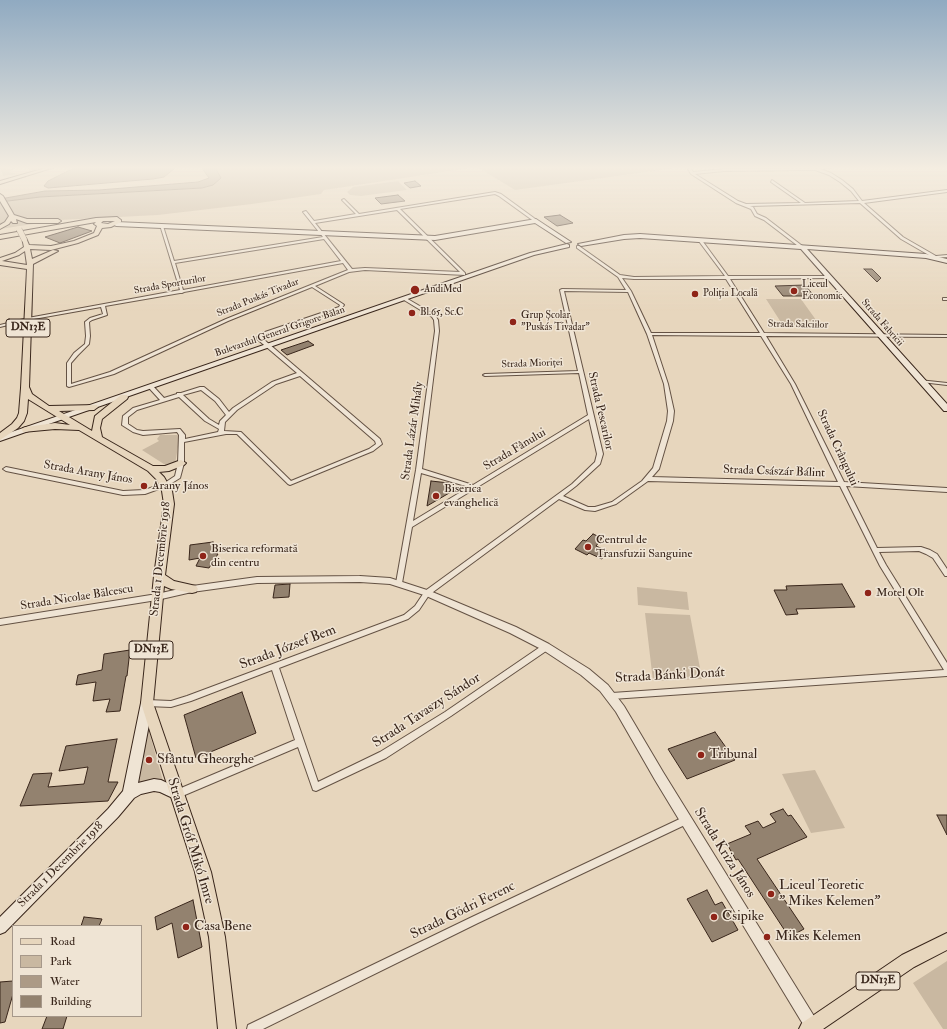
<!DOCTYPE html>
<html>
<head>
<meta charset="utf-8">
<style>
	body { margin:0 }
	#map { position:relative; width:947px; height:1029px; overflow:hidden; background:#e7d6bd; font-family:"IM FELL Double Pica",serif }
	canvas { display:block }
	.legend { position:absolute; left:12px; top:925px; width:130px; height:92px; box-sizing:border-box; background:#efe4d4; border:1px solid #a6988a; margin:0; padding:5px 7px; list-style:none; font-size:12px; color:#39261b }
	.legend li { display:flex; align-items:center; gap:8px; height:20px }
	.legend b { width:20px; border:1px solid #a6988a }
</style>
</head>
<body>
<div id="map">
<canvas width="947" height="1029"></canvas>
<ul class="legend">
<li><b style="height:5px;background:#e7d6bd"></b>Road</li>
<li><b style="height:11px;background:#c9b8a1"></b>Park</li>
<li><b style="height:11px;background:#ac9a86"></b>Water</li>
<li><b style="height:11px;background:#93826f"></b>Building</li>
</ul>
</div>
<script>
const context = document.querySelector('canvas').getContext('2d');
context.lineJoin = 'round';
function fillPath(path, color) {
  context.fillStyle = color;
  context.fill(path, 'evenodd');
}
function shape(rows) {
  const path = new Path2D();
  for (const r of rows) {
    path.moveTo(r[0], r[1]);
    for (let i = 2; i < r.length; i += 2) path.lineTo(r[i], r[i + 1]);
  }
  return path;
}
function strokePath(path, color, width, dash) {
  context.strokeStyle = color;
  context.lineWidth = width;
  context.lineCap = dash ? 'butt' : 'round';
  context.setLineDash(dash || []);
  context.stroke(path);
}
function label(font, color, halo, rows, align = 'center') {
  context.font = font + ' "IM FELL Double Pica",serif';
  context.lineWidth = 3;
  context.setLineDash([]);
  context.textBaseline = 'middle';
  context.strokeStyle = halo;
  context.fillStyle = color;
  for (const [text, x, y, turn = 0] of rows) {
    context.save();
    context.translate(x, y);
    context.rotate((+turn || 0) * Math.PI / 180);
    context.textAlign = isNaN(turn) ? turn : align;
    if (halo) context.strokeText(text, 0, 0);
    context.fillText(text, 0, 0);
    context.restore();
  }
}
const green = shape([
	[6,167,8,169,26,167,46,167,30,171,28,168,16,168,9,172,20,174,3,176,0,168],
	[215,167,683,167,515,190,477,167,331,189,324,190,321,194,252,204,158,215,60,220,0,229,0,202,40,197,202,188,209,186,219,174],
	[398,181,407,190,361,196,350,195,347,192,353,187],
	[766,299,801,299,821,327,784,327],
	[160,435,180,435,175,464,167,466,142,450,159,441,157,439],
	[637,587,687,592,689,610,638,605],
	[645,613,690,615,702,679,653,681],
	[146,721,163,781,149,780,135,786],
	[815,770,845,828,811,833,782,774],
	[947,961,947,1029,943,1029,913,983]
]);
const water = shape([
	[76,167,174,167,174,169,164,177,153,179,48,188,44,186,48,181,76,167],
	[201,167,215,167,221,178,213,185,202,188,40,197,0,202,0,199,45,191,99,190,198,182,209,178,201,167]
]);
const building = shape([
	[415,181,421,186,410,188,404,183,415,181],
	[398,195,405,201,381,204,375,198,398,195],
	[560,215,573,223,557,226,544,217,560,215],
	[78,227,92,231,60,243,45,237,78,227],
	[864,269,872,269,881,278,877,282,864,269],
	[805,285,814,296,783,296,775,286,805,285],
	[308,341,314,345,287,355,281,350,308,341],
	[431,481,449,483,451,487,456,489,427,506,431,481],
	[593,534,602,538,596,546,609,552,602,559,589,553,587,555,575,549,583,540,586,541,593,534],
	[213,542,213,553,218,554,209,568,196,566,200,558,189,560,190,545,213,542],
	[290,584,289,597,273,598,275,585,290,584],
	[842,584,855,607,796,609,798,614,786,615,774,590,787,590,786,586,842,584],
	[130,650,127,676,126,676,120,711,106,712,110,699,93,701,96,682,76,685,78,675,102,670,104,654,130,650],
	[242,692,256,733,196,758,184,715,242,692],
	[715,732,735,760,687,779,668,749,715,732],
	[117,739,108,782,118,782,108,801,20,806,33,774,52,773,48,787,84,784,88,767,59,771,66,746,117,739],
	[783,809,788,816,791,815,807,837,757,859,804,929,789,937,738,859,736,860,727,844,751,834,745,826,758,821,763,828,776,822,770,814,783,809],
	[937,815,947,815,947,835,937,815],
	[707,890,715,905,722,902,738,930,712,942,687,899,707,890],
	[193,900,202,947,178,958,172,923,157,930,155,917,193,900],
	[84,917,102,919,99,926,81,926,84,917],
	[13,981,13,994,5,1022,0,1023,0,982,13,981],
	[47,1016,67,1016,63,1029,42,1029,47,1016]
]);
const minor = shape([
	[690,167,692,167,691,169,693,172,724,169,811,168,809,167,817,168,832,167,831,168,820,169,831,173,842,180,853,189,862,201,947,190,947,192,864,203,903,237,936,256,947,255,947,257,934,258,901,239,860,203,750,206,753,207,757,214,766,218,805,248,802,249,764,220,755,216,751,209,736,203,691,174,688,169,690,167],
	[815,170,829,175,840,182,851,191,859,201,805,203,772,180,771,182,801,203,746,204,738,201,695,174,724,171,815,170],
	[495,192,501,194,538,221,535,222,499,196,495,194,400,209,465,273,465,275,365,270,349,272,315,286,343,304,344,305,341,309,266,335,262,338,380,439,382,444,373,451,290,485,288,484,237,434,226,434,184,442,184,463,180,478,167,486,145,494,123,495,6,471,3,469,6,467,123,491,144,490,163,484,175,476,178,463,179,435,177,432,143,435,133,432,122,425,123,416,133,408,160,400,149,388,149,386,153,386,164,398,177,394,177,393,181,393,200,387,204,387,219,399,229,412,233,408,272,382,297,373,257,339,257,337,262,333,339,307,340,305,312,287,228,321,114,374,69,387,67,386,67,363,74,353,85,344,86,336,85,322,90,318,103,314,101,307,28,320,0,327,0,325,28,318,180,290,160,225,163,226,174,261,323,237,303,212,306,211,314,221,356,214,342,200,344,199,359,214,495,192],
	[397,210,460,272,365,268,352,269,315,223,397,210],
	[324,239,341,261,183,290,175,263,324,239],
	[343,263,348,270,226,319,110,372,71,384,71,363,78,355,89,344,90,336,89,322,92,320,107,315,105,306,180,293,182,293,184,292,343,263],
	[300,376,375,441,376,444,369,449,291,481,241,432,224,431,225,422,237,410,276,384,300,376],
	[201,390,215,401,226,415,220,421,219,425,209,419,183,395,201,390],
	[179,397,205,421,219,429,218,432,185,439,185,435,180,429,143,431,137,430,128,424,128,417,137,410,179,397],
	[700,239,701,239,728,276,829,276,831,277,829,278,730,279,764,333,947,335,947,337,766,336,795,384,844,482,947,488,947,492,846,486,877,548,921,547,930,550,937,554,947,569,947,576,945,576,933,558,926,554,919,551,879,552,886,565,947,663,947,676,612,699,609,698,608,696,609,694,612,693,944,670,880,566,840,486,648,481,616,504,595,511,585,510,559,499,429,595,419,610,408,619,279,668,318,782,380,752,445,712,543,645,546,644,549,645,550,647,549,649,451,716,386,758,316,791,313,790,312,787,298,747,180,797,177,798,174,797,173,794,174,791,295,740,272,670,191,701,171,707,147,706,144,705,143,703,144,701,147,700,171,701,187,696,404,615,415,606,425,591,572,484,595,462,597,454,589,419,412,527,402,583,401,585,397,585,396,583,416,470,435,331,434,320,432,317,404,300,404,298,406,298,435,315,438,320,439,331,422,469,473,485,588,415,579,373,485,376,483,375,485,374,578,371,560,290,562,289,626,290,618,277,577,248,577,246,579,246,620,275,634,277,725,276,698,240,700,239],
	[622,278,634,279,726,279,760,333,651,333,631,291,622,278],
	[564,291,628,292,647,334,664,384,668,411,667,421,653,468,642,481,612,502,595,507,588,507,563,496,576,486,600,464,603,454,564,291],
	[652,335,761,336,791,384,838,482,652,477,659,469,673,421,674,411,668,384,652,335],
	[421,473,469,487,413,521,421,473],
	[943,298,947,298,947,300,943,300,943,298],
	[919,380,947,383,947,385,921,382,919,382,919,380],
	[157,594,159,595,160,597,159,599,157,600,0,625,0,619,157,594],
	[686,816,689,817,690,820,689,823,478,923,263,1029,247,1029,248,1025,472,917,686,816]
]);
const tertiary = shape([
	[360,576,390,578,430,591,516,627,549,644,589,669,608,685,624,706,663,772,817,1021,819,1026,818,1029,806,1029,655,780,616,712,600,691,581,675,543,650,510,633,424,595,390,584,360,582,257,583,192,592,157,600,154,599,153,597,154,595,157,594,192,586,257,577,360,576]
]);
const secondary = shape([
	[536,219,571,242,566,243,535,223,435,240,116,226,113,224,116,222,435,236,536,219],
	[640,234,926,254,947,259,947,263,926,258,807,249,947,404,947,411,944,411,801,249,640,238,624,239,581,246,578,244,624,235,640,234],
	[567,244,569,245,569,247,534,255,0,441,0,436,530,253,567,244],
	[147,698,151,699,153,703,138,783,154,779,161,780,182,790,183,794,182,798,177,800,160,792,154,791,141,794,134,798,118,817,5,932,0,934,0,917,108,809,123,791,141,703,143,699,147,698]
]);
const primary = shape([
	[49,167,55,167,0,184,0,181,49,167],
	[0,194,3,196,14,215,27,219,58,219,61,221,58,223,27,223,16,219,17,223,13,223,11,221,9,224,0,229,0,225,5,222,9,216,0,201,0,194],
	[117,217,121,220,121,222,111,227,102,228,98,235,78,243,51,250,30,249,32,259,53,250,58,251,33,264,29,387,32,394,49,406,97,405,98,407,94,410,59,411,92,431,95,416,121,395,127,395,128,397,127,399,102,419,100,428,102,437,153,466,165,466,181,460,186,463,184,465,169,471,159,472,164,477,172,491,174,504,165,575,174,581,196,586,198,589,196,592,192,593,171,589,164,586,153,703,211,872,225,937,236,1029,218,1029,209,937,195,872,141,703,154,576,164,504,162,491,157,480,148,471,79,430,55,429,23,432,22,430,23,428,26,427,55,423,70,425,28,399,27,413,24,421,18,428,0,440,0,433,12,424,17,418,19,413,21,388,27,269,0,265,0,258,15,253,24,247,22,238,26,238,29,245,51,246,74,241,94,233,97,226,94,224,96,222,0,239,0,235,96,218,117,217],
	[103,221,115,221,108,224,101,223,103,221],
	[25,251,27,265,2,261,19,255,25,251],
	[947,933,947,950,914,967,823,1029,799,1029,802,1023,902,955,947,933]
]);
const primaryBridge = shape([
	[19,229,24,239]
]);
const markers = [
	[415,290,5,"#8f2418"],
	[794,291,4,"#8f2418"],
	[695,294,4,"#8f2418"],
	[412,313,4,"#8f2418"],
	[513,322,4,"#8f2418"],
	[144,486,4,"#8f2418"],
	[436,496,4,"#8f2418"],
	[588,547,4,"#8f2418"],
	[203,556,4,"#8f2418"],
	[868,593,4,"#8f2418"],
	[701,755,4,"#8f2418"],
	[149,760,4,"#8f2418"],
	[771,894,4,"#8f2418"],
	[714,917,4,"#8f2418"],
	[186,927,4,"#8f2418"],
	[767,937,4,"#8f2418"]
];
const farStreetnames = [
	["Strada Sporturilor",170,285,-10],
	["Strada Puskás Tivadar",258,298,-22],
	["Strada Fabricii",882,323,49],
	["Strada Salciilor",798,325,1],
	["Bulevardul General Grigore Bălan",280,332,-19],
	["Strada Mioriței",532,364,-2]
];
const farPoinames = [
	["Liceul",802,285],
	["Economic",802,297],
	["AndiMed",424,290],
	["Poliția Locală",703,294],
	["Bl.65, Sc.C",420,313],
	["Grup Școlar",521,316],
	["\"Puskás Tivadar\"",521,328]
];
const shields = [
	[28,328,44],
	[151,650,44],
	[878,981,44]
];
const shieldNames = [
	["DN13E",28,328],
	["DN13E",151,650],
	["DN13E",878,981]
];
const streetNames = [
	["Strada Pescarilor",600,411,77],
	["Strada Lázár Mihály",413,431,-82],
	["Strada Crângului",837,448,65],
	["Strada Fânului",515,450,-31],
	["Strada Császár Bálint",774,472,2],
	["Strada Arany János",88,473,10],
	["Strada 1 Decembrie 1918",161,559,-84],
	["Strada Nicolae Bălcescu",77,598,-9],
	["Strada 1 Decembrie 1918",61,865,-45]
];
const poiNames = [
	["Arany János",152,486],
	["Biserica",444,489],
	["evanghelică",444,503],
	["Centrul de",596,540],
	["Transfuzii Sanguine",596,554],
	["Biserica reformată",211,549],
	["din centru",211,563],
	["Motel Olt",876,593]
];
const nearStreetnames = [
	["Strada József Bem",288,648,-21],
	["Strada Bánki Donát",670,676,-3],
	["Strada Tavaszy Sándor",427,711,-33],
	["Strada Gróf Mikó Imre",190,841,73],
	["Strada Kriza János",724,853,58],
	["Strada Gödri Ferenc",463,911,-26]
];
const nearPoinames = [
	["Tribunal",709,755],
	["Sfântu Gheorghe",157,760],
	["Liceul Teoretic",779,886],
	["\" Mikes Kelemen\"",779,902],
	["Csipike",722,917],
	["Casa Bene",194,927],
	["Mikes Kelemen",775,937]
];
fillPath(green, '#c9b8a1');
fillPath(water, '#ac9a86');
strokePath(water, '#7e6c5b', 1);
fillPath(building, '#93826f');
strokePath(building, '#39261b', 1);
strokePath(minor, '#645244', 2);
strokePath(tertiary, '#645244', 2);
strokePath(secondary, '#39261b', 2);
strokePath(primary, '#39261b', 2);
fillPath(minor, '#efe4d4');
fillPath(tertiary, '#efe4d4');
fillPath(secondary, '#efe4d4');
fillPath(primary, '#e7d6bd');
strokePath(primaryBridge, '#39261b', 6, []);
strokePath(primaryBridge, '#e7d6bd', 5.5);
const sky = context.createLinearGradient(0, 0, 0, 311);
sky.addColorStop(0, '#90aac1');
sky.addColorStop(0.54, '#f4ede1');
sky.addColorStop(1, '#f4ede100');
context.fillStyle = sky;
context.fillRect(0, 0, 947, 311);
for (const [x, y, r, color] of markers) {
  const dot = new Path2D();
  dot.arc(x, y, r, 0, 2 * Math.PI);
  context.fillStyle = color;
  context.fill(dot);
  strokePath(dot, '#efe4d4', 1.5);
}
label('10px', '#39261b', '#efe4d4', farStreetnames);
label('10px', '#39261b', '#efe4d4', farPoinames, 'left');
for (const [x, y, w] of shields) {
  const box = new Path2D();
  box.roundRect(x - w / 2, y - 9, w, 18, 3);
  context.fillStyle = '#efe4d4';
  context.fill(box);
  strokePath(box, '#39261b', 1);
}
label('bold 11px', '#39261b', null, shieldNames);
label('12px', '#39261b', '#efe4d4', streetNames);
label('12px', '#39261b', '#efe4d4', poiNames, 'left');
label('14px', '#39261b', '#efe4d4', nearStreetnames);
label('14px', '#39261b', '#efe4d4', nearPoinames, 'left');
</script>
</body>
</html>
